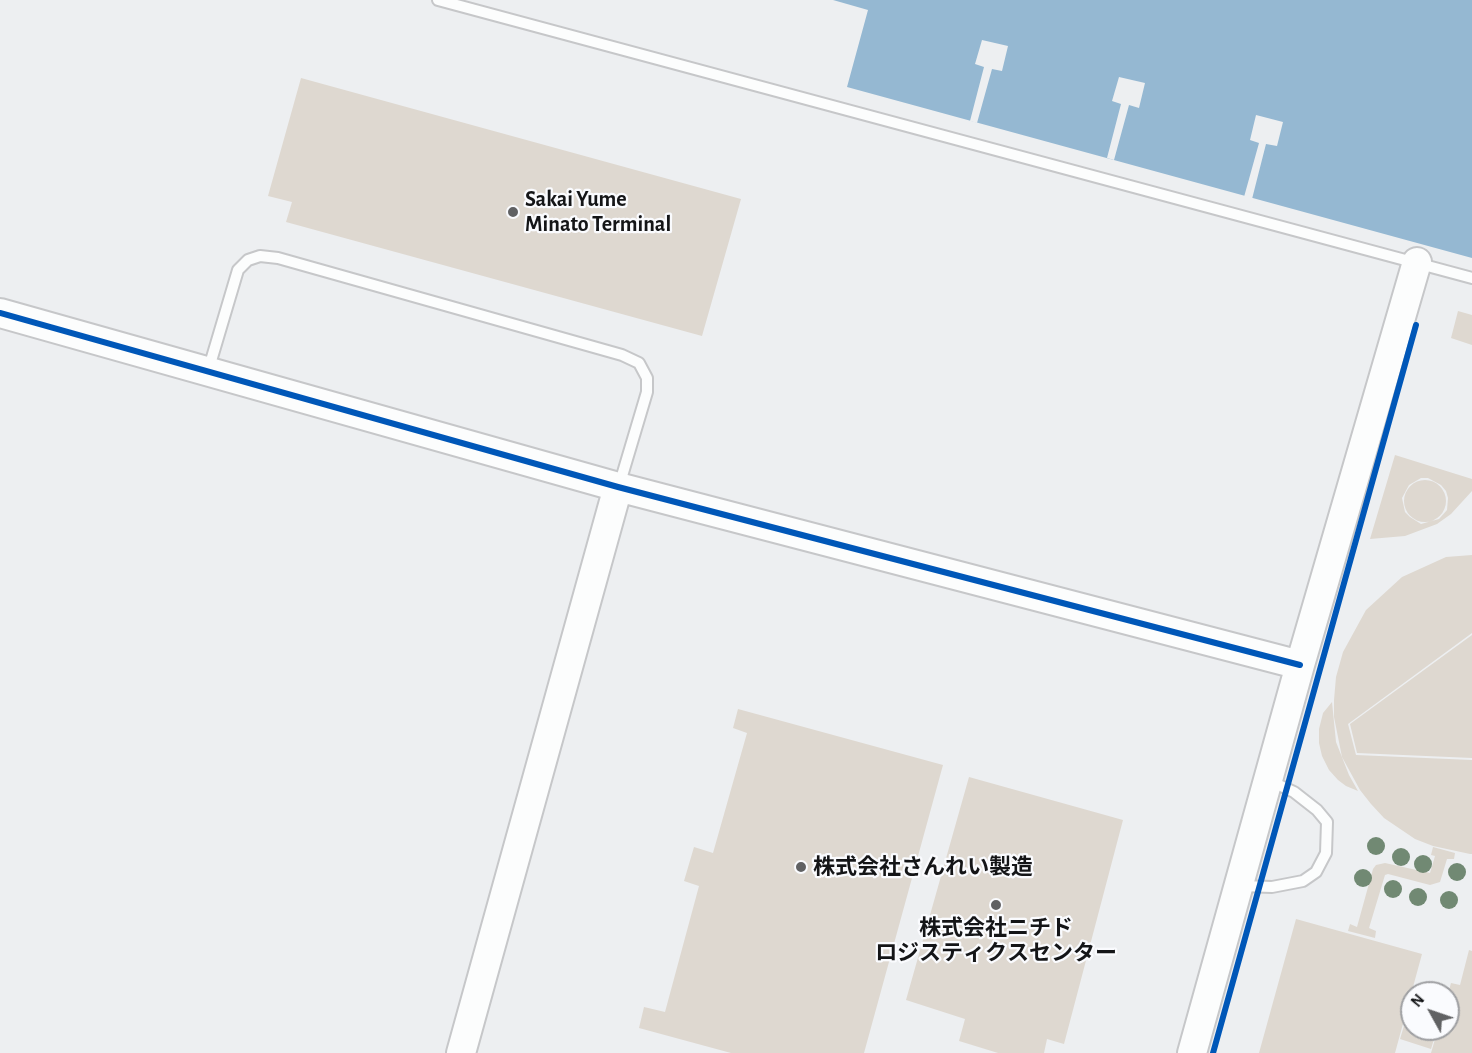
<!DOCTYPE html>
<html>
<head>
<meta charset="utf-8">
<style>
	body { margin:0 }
	#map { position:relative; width:1472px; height:1053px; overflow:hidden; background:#edeff1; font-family:"Alegreya Sans",sans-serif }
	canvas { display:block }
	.north { position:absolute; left:1400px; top:981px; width:60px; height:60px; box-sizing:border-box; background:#fafbfe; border:2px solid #9e9fa2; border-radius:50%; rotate:310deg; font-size:16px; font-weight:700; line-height:24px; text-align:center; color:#141517 }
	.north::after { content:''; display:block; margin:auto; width:21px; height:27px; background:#606163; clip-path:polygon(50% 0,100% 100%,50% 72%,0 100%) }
</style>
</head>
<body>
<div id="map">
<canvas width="1472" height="1053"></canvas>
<div class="north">N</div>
</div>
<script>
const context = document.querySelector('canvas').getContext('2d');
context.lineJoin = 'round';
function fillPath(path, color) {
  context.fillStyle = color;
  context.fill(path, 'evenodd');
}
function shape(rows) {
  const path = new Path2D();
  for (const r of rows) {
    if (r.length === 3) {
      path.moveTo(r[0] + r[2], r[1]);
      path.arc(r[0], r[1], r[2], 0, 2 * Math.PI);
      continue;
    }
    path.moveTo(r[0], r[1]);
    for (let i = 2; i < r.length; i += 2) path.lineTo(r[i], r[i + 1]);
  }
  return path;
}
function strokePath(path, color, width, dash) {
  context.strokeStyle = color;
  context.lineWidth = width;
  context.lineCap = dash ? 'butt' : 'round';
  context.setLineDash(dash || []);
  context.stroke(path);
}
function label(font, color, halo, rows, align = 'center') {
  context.font = font + ' "Alegreya Sans","Noto Sans JP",sans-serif';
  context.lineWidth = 4.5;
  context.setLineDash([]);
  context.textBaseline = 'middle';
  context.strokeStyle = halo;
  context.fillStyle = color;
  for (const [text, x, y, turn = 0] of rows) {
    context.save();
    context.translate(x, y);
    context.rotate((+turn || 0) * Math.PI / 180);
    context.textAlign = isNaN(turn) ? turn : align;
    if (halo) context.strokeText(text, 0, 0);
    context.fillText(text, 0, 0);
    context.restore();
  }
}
const water = shape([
	[833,0,1472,0,1472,258,847,87,868,10]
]);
const pier = shape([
	[982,40,1008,46,1002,71,992,69,977,123,970,121,984,67,975,64],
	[1119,77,1145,83,1139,108,1129,105,1114,160,1107,158,1121,104,1112,101],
	[1256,115,1283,122,1277,146,1266,144,1252,199,1244,197,1259,143,1250,140]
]);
const building = shape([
	[301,78,741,199,702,336,286,222,292,202,268,196],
	[1458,311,1472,315,1472,345,1451,338],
	[1395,455,1472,479,1472,491,1451,514,1437,524,1405,536,1370,539],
	[1421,478,1428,478,1441,485,1446,491,1448,498,1447,510,1439,519,1421,524,1410,517,1405,512,1402,498,1409,485],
	[1425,501,21],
	[1472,555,1472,633,1348,724,1356,755,1472,760,1472,854,1470,854,1433,846,1415,839,1384,818,1371,804,1360,790,1342,757,1334,717,1334,700,1336,677,1343,652,1366,610,1402,577,1446,557],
	[1472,635,1472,758,1357,753,1350,724],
	[1332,702,1336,742,1349,775,1358,791,1346,786,1338,780,1329,770,1322,756,1319,743,1319,729,1323,713],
	[738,709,943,765,864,1053,731,1053,639,1028,644,1007,665,1012,699,886,684,881,694,847,713,853,747,733,733,728],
	[969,777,1123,820,1064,1044,1047,1039,1044,1053,998,1053,959,1041,965,1019,906,1000],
	[1433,847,1455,853,1454,859,1447,859,1440,882,1430,885,1388,874,1385,875,1369,928,1376,931,1375,938,1348,931,1350,924,1357,927,1373,869,1376,865,1385,863,1430,873,1435,856,1431,855],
	[1296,919,1422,954,1395,1053,1259,1053],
	[1469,950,1472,951,1472,1053,1431,1053,1438,1029,1448,1029,1448,994,1451,983,1460,985],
	[1407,1016,1412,1018,1412,1029,1437,1029,1431,1049,1400,1039]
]);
const service = shape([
	[438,0,1472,278],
	[208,371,238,270,248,260,260,256,278,258,622,355,639,363,647,378,647,392,619,486],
	[1241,886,1272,887,1303,881,1316,872,1326,853,1327,822,1317,810,1294,792,1268,780]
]);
const tertiary = shape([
	[0,313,618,487,1300,665],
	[461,1053,618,487],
	[1192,1053,1300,665,1417,262]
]);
const cycleway = shape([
	[0,313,618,487,1300,665],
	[1213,1053,1416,325]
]);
const trees = [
	[1376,846],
	[1401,857],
	[1423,864],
	[1457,872],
	[1363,878],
	[1393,889],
	[1418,897],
	[1449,900]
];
const markers = [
	[513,212,6,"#606163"],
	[801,867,6,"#606163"],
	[996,905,6,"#606163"]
];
const poiNames = [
	["Sakai Yume",525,199],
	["Minato Terminal",525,224],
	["株式会社さんれい製造",813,867],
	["株式会社ニチド",996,928,"center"],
	["ロジスティクスセンター",996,953,"center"]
];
fillPath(water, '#95b8d2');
fillPath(pier, '#edeff1');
fillPath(building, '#ded8d0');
strokePath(service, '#c6c7c9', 14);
strokePath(tertiary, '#c6c7c9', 32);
strokePath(service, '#fcfdfd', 10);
strokePath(tertiary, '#fcfdfd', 28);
strokePath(cycleway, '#0057b8', 6);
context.fillStyle = '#718973';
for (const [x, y] of trees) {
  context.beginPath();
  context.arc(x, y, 9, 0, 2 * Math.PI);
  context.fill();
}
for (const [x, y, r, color] of markers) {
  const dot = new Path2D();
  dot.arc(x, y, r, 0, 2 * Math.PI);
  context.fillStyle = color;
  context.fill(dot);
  strokePath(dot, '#fafbfe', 2);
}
label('bold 22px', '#141517', '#fafbfe', poiNames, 'left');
</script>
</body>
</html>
